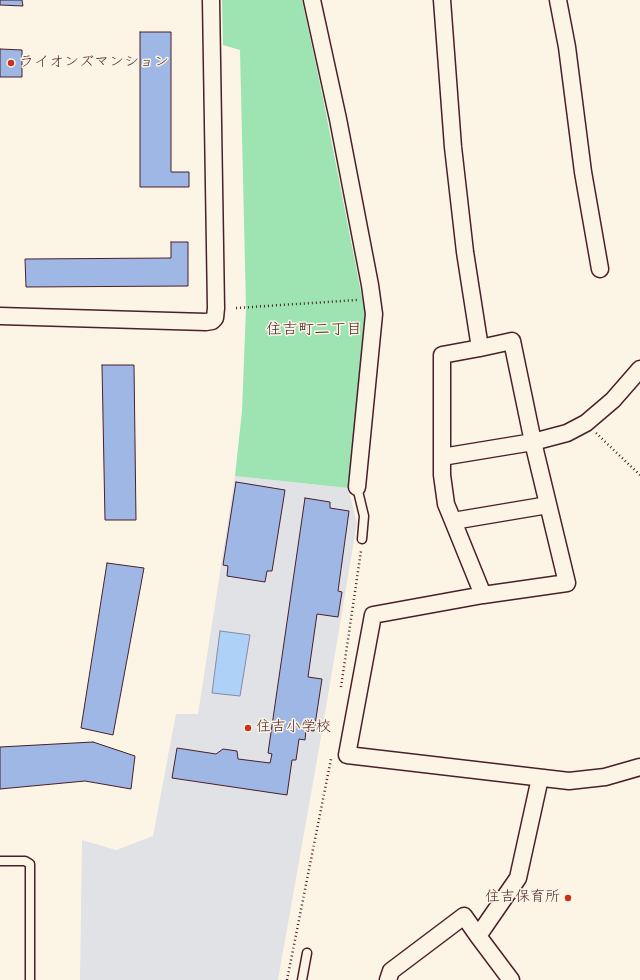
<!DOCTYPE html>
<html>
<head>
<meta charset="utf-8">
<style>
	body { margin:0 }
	canvas { display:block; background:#fcf5e5 }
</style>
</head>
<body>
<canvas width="640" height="980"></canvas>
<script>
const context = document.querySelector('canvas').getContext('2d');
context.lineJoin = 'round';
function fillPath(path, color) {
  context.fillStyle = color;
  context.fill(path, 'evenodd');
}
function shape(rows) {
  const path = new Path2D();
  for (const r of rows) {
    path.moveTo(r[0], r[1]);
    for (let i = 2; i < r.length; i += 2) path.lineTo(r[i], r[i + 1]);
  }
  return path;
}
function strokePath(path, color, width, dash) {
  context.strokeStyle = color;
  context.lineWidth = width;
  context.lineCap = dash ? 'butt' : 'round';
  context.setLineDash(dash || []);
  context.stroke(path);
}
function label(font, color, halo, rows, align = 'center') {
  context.font = font + ' Mynerve,"Klee One",sans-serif';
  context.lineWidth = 3;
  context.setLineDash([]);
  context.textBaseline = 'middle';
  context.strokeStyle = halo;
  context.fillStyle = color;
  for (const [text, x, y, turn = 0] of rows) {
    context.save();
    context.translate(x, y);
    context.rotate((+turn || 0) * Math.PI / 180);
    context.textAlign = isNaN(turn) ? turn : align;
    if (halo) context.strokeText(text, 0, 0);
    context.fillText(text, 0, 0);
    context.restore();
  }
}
const built = shape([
	[235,476,348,488,357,523,320,743,278,980,80,980,82,840,116,850,153,836,176,714,198,714]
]);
const green = shape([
	[222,0,302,0,323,98,365,313,348,488,235,476,242,411,246,308,240,50,223,45]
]);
const water = shape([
	[220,631,250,635,240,696,212,693,220,631]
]);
const building = shape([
	[0,0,22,0,23,6,0,5,0,0],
	[140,32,171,32,171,172,189,172,189,187,140,187,140,32],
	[0,49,22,50,22,77,0,77,0,49],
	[171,242,188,242,188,286,26,287,25,259,171,258,171,242],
	[102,365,134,365,136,520,105,520,102,365],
	[236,482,285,490,272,571,267,571,265,582,227,576,228,566,223,565,236,482],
	[305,498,330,502,330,508,349,511,338,591,342,592,338,617,317,614,308,677,322,679,314,731,306,730,305,740,299,739,296,760,292,760,287,795,172,778,177,748,216,754,223,749,237,751,238,759,270,763,272,754,268,753,305,498],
	[107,563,144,568,113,735,81,728,107,563],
	[93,742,135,756,131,789,85,781,0,789,0,747,93,742]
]);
const path = shape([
	[236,308,357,300],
	[596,433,640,475],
	[341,687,361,551],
	[287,980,331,759]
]);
const service = shape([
	[357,487,364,516,362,539],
	[0,861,25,861,30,864,30,980],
	[302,980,307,953]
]);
const minor = shape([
	[312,0,338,119,370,285,374,314,357,487],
	[442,0,453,147,465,252,480,348,512,341,533,442,567,583,483,595,373,615,347,755,569,781,605,777,640,767],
	[558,0,567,47,583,172,600,269],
	[0,316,206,322,212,321,215,318,216,308,211,0],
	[480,348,442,355,442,457,533,442,567,433,586,423,613,400,640,369],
	[442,457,442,475,446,504,453,521],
	[483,595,453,521,548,505],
	[388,980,391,971,464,916,478,936],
	[511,980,478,936,518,878,540,778]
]);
const markers = [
	[11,63,4,"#c8321e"],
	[248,728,4,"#c8321e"],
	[568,898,4,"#c8321e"]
];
const poiNames = [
	["ライオンズマンション",19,63],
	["住吉小学校",256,728],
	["住吉保育所",560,898,"right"]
];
const neighbourhoodNames = [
	["住吉町二丁目",314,331]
];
fillPath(built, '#e0e2e5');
fillPath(green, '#9de4b2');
fillPath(water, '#aed2f7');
strokePath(water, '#868aa5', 1);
fillPath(building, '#9eb7e4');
strokePath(building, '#4a1f2b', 1);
strokePath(service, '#4a1f2b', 11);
strokePath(minor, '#4a1f2b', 19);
strokePath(path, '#4a1f2b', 2.5, [1, 3]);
strokePath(service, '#fcf5e5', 8);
strokePath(minor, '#fcf5e5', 16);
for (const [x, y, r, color] of markers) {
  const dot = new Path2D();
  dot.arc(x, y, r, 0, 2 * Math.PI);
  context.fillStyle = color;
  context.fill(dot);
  strokePath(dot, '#fcf5e5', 1.5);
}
label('15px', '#4a1f2b', '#fcf5e5', poiNames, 'left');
label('16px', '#4a1f2b', '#fcf5e5', neighbourhoodNames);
</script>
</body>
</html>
